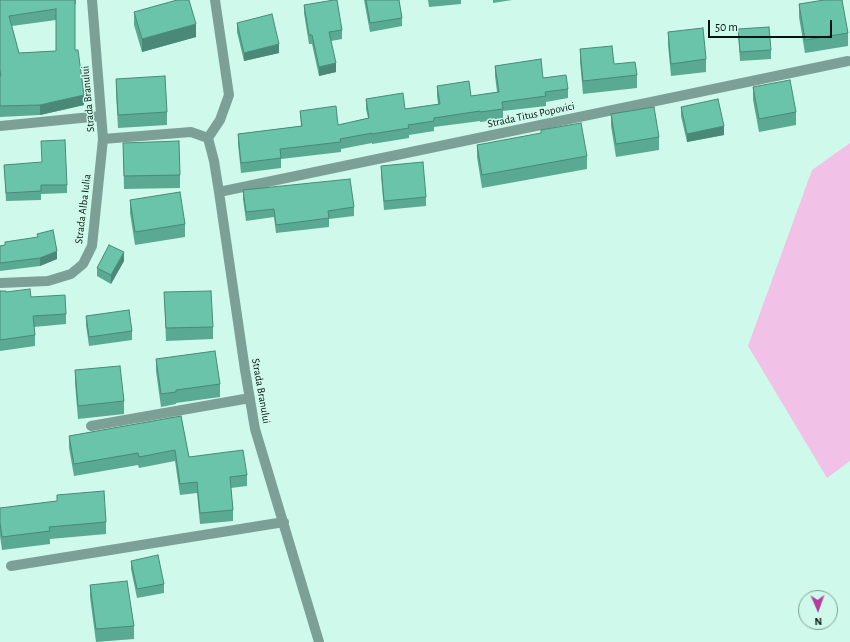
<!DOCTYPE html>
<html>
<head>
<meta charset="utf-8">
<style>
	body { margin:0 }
	#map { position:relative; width:850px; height:642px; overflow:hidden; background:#cffaeb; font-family:"Alegreya Sans",sans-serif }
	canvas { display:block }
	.north { position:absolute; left:798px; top:590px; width:40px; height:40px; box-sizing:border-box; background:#cffaeb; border:1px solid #7e9e93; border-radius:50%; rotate:178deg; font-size:11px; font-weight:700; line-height:16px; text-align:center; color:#05140f }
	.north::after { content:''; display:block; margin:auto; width:14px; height:18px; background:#b0419f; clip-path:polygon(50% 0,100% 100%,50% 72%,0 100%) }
	.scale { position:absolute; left:708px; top:20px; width:124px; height:18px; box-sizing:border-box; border:2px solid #05140f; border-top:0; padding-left:5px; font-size:12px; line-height:14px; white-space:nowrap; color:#05140f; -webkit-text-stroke:3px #cffaeb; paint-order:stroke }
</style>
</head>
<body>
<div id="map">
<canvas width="850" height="642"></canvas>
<div class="north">N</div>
<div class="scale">50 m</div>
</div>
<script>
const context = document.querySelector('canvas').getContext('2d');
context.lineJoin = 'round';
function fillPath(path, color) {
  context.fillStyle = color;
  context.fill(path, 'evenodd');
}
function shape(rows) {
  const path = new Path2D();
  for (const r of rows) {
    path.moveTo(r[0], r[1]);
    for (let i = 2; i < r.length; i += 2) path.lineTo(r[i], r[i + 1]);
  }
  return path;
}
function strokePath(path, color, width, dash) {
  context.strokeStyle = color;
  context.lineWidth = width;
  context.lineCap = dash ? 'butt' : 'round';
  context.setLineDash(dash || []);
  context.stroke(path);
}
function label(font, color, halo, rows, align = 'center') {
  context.font = font + ' "Alegreya Sans",sans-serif';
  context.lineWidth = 3;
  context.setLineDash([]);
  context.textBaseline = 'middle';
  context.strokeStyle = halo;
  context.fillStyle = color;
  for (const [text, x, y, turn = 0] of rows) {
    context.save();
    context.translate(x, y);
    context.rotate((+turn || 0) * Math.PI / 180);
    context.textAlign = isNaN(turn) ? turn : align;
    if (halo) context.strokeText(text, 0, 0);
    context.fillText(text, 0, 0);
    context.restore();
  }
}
const green = shape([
	[850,143,850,461,827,478,748,346,812,170]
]);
const minor = shape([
	[0,126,101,116],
	[208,138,220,120,229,95,215,0],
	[103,139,191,132,208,138,214,161,219,192,245,370,255,429,319,642],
	[219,192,848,61],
	[0,283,48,281,71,274,83,264,92,246,103,139,92,0],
	[91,426,250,398],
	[11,566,284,522]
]);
const wall = shape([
	[0,0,76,0,76,4,75,4,75,50,84,105,40,115,0,117],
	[56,20,56,51,19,53,12,26],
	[364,0,399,0,402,18,402,26,370,32],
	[428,0,461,0,461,4,429,7],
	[493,0,512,0,493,3],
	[799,4,848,33,848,46,805,53,799,17],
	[304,5,342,30,342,39,331,41,336,72,319,76,312,44,309,44,304,13],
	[134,12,196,37,142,52,134,25],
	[237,23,279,53,244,61,237,32],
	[738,29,771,50,771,59,740,61],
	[668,32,706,59,706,72,671,76,668,45],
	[580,49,614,64,637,75,637,88,583,94,580,62],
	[495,66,543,78,568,89,568,98,546,102,546,106,503,111,503,119,480,122,480,121,434,127,434,131,409,135,409,138,372,144,372,143,341,149,341,152,281,159,281,168,241,173,238,144,238,134,301,126,300,111,338,125,368,118,366,109,366,99,405,109,438,104,437,96,437,86,471,96,497,92,495,76],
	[116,79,167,112,167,125,118,128,116,92],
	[753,87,796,112,796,125,759,132,753,100],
	[681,107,724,135,687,142,681,116],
	[611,114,659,137,659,150,616,157,611,126],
	[541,130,587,156,587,169,482,188,477,157,477,145,541,134],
	[123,143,180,175,180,188,124,189],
	[4,165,67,185,67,193,41,194,41,200,6,201],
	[381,166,426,197,426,206,384,210,381,175],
	[243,190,354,207,354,216,329,219,329,227,276,233,274,217,246,221,243,199],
	[130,200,185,224,185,237,135,245,130,213],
	[5,242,57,259,40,266,0,271,0,246,5,245],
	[124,261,111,284,97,276,97,268],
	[0,291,31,297,66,314,66,324,34,327,35,335,35,346,0,351],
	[164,292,213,327,213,339,166,341],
	[86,316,132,331,132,340,89,346,86,325],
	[156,359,220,384,220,397,176,403,176,404,161,407,156,371],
	[75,370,124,401,124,414,78,419,75,383],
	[181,416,189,457,247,475,247,486,231,488,233,510,233,521,200,524,197,493,180,495,175,461,139,468,138,465,74,476,69,448,69,436],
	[57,495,106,522,106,534,50,539,50,544,2,550,0,536,0,508,57,501],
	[131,561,164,584,164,593,137,598,131,569],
	[90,585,134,626,134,639,96,642,90,597]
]);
const shadedWall = shape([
	[196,24,196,37,142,52,142,39],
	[279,44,279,53,244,61,244,53],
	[336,63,336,72,319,76,319,67],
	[84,95,84,105,40,115,40,105],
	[724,126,724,135,687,142,687,134],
	[57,251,57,259,40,266,40,258],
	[124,252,124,261,111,284,111,275]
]);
const building = shape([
	[0,0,75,0,75,50,78,50,84,95,40,105,0,106,0,76,1,76,0,70,0,0],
	[56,9,56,51,19,53,9,16,56,9],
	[177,0,189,0,196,24,142,39,134,12,177,0],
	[334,0,337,0,342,30,329,32,336,63,319,67,312,35,309,35,304,5,334,0],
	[366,0,399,0,402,18,370,23,366,0],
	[824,0,842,0,848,33,805,40,799,4,824,0],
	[272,14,279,44,244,53,237,23,272,14],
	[769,27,771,50,740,52,738,29,769,27],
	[703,28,706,59,671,64,668,32,703,28],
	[612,46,614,64,635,62,637,75,583,81,580,49,612,46],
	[541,59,543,78,566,75,568,89,545,92,546,96,502,102,503,109,480,112,480,111,434,118,434,121,408,125,409,128,372,134,372,133,340,139,341,142,280,149,281,158,241,163,238,134,302,126,300,111,336,106,338,125,369,118,366,99,403,93,405,109,440,104,437,86,469,81,471,96,499,92,495,66,541,59],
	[165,76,167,112,118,115,116,79,165,76],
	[790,80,796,112,759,119,753,87,790,80],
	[718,99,724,126,687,134,681,107,718,99],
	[654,107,659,137,616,144,611,114,654,107],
	[581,123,587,156,482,175,477,145,541,133,541,130,581,123],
	[65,140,67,185,41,185,41,191,6,193,4,165,42,162,41,141,65,140],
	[179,141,180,175,124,176,123,143,179,141],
	[423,162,426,197,384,201,381,166,423,162],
	[350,179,354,207,328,211,329,218,276,225,274,209,246,212,243,190,350,179],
	[180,192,185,224,135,232,130,200,180,192],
	[53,230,57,251,40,258,0,263,0,246,5,245,5,242,38,237,37,234,53,230],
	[109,245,124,252,111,275,97,268,109,245],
	[30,289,31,297,65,295,66,314,33,316,35,335,0,340,0,291,6,291,6,292,30,289],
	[211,291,213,327,166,328,164,292,211,291],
	[129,310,132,331,89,337,86,316,129,310],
	[215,351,220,384,176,390,176,392,161,394,156,359,215,351],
	[120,366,124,401,78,406,75,370,120,366],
	[181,416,189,457,243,450,247,475,230,477,233,510,200,513,197,482,180,484,175,450,139,457,138,453,74,464,69,436,181,416],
	[104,491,106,522,49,527,50,531,2,537,0,523,0,508,57,501,57,495,104,491],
	[158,555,164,584,137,589,131,561,158,555],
	[127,581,134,626,96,629,90,585,127,581]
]);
const streetNames = [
	["Strada Branului",88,99,-95],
	["Strada Titus Popovici",531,115,-12],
	["Strada Alba Iulia",83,209,-83],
	["Strada Branului",261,391,80]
];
fillPath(green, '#f2c1e7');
strokePath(minor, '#7ca095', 10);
fillPath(wall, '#5aa992');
fillPath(shadedWall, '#4a8977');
fillPath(building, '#69c4aa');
strokePath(building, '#4a8977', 1);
label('11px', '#05140f', '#cffaeb', streetNames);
</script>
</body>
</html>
